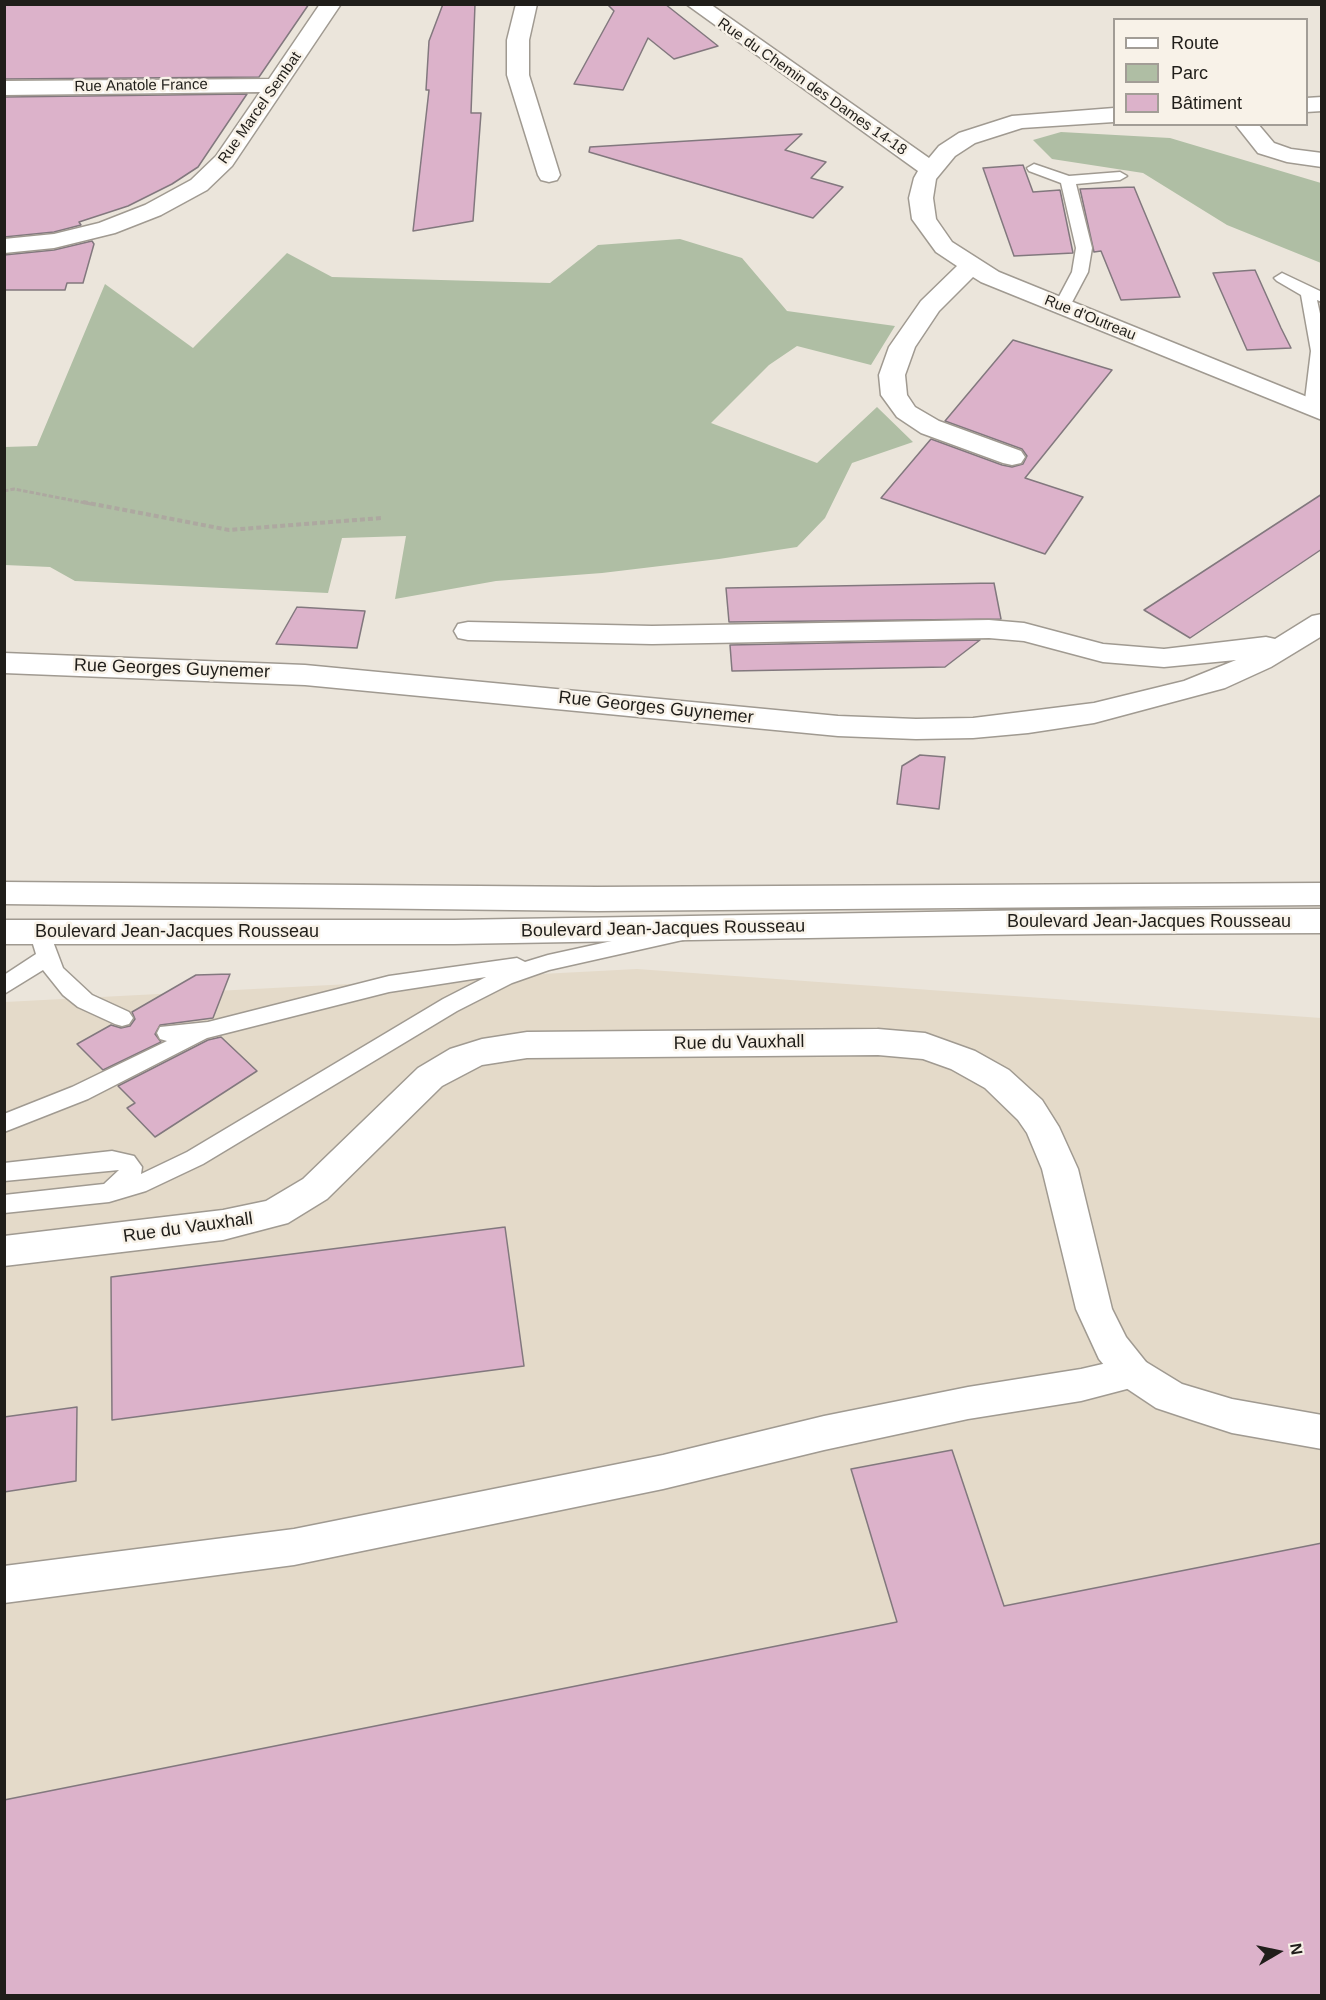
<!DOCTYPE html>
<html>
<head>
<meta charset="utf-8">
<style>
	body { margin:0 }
	#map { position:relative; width:1326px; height:2000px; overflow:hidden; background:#ebe5db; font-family:Arial,sans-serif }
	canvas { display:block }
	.frame { position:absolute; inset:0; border:6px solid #201e1a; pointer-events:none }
	.legend { position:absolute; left:1113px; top:18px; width:195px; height:108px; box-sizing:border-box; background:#f8f2e8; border:2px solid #a29d96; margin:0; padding:8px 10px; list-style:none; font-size:18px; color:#201e1a }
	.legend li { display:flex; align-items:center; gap:12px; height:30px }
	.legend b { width:30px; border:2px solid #a29d96 }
	.north { position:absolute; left:1248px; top:1922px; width:60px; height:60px; -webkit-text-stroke:4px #f8f2e8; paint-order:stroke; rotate:81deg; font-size:16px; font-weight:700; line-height:24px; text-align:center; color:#201e1a }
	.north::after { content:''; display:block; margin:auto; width:21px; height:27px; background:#201e1a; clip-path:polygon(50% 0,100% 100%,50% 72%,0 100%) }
</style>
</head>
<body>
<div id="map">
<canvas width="1326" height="2000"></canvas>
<div class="frame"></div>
<ul class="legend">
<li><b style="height:8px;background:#fff"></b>Route</li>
<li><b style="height:16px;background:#afbea4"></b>Parc</li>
<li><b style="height:16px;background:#dcb2ca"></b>Bâtiment</li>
</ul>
<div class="north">N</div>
</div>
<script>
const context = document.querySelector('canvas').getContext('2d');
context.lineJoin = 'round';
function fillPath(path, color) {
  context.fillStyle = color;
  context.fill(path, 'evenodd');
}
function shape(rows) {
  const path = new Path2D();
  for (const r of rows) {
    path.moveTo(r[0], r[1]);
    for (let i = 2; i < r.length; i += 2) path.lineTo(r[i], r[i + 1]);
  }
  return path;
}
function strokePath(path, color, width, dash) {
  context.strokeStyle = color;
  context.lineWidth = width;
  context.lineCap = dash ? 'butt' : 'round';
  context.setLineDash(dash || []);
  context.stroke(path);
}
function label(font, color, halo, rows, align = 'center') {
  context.font = font + ' Arial,sans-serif';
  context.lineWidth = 5;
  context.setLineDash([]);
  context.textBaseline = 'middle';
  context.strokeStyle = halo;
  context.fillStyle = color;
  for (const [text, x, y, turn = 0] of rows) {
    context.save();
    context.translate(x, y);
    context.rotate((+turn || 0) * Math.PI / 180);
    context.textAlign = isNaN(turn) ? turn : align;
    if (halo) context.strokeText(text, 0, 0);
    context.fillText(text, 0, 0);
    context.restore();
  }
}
const built = shape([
	[637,969,1321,1018,1321,1995,5,1996,5,1002]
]);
const green = shape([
	[1061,132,1170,138,1321,183,1321,263,1227,225,1143,173,1052,159,1033,140],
	[680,239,742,258,787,311,895,326,871,365,797,346,769,365,711,423,817,463,877,407,913,442,852,463,825,518,797,547,719,559,602,573,496,581,395,599,406,536,342,538,328,593,75,581,50,567,5,565,5,447,37,446,105,284,193,348,287,253,332,277,550,283,598,245]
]);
const building = shape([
	[4,4,309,4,259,77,4,79,4,4],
	[443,4,475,4,471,113,481,113,473,221,413,231,429,90,426,90,429,41,443,4],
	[607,4,665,4,718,46,674,59,648,38,623,90,574,84,614,11,607,4],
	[247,94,198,167,172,184,128,206,79,222,81,225,54,232,4,237,4,97,247,94],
	[802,134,785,150,826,162,811,178,843,187,813,218,589,152,590,147,802,134],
	[1023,165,1033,192,1060,190,1073,253,1014,256,983,168,1023,165],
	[1134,187,1141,204,1180,297,1121,300,1101,251,1094,252,1080,189,1134,187],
	[92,241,94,244,83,283,67,283,65,290,4,290,4,255,54,250,92,241],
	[1255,270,1281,328,1291,348,1247,350,1213,273,1255,270],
	[1013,340,1112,370,1025,478,1083,497,1045,554,881,498,931,439,1002,465,1012,467,1023,464,1027,456,1022,449,945,421,1013,340],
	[1322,494,1322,549,1190,638,1144,610,1322,494],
	[994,583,1001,619,729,622,726,588,994,583],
	[297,607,365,611,357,648,276,644,297,607],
	[980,640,945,667,732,671,730,645,980,640],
	[920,755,945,757,939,809,897,804,902,766,920,755],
	[230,974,213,1018,160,1025,155,1034,161,1042,103,1070,77,1044,111,1025,121,1028,130,1026,135,1019,132,1012,196,975,230,974],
	[221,1037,257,1071,155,1137,127,1108,135,1103,118,1086,208,1040,221,1037],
	[505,1227,524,1366,112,1420,111,1277,505,1227],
	[77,1407,76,1481,4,1492,4,1417,77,1407],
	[952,1450,1004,1606,1322,1543,1322,1995,4,1995,4,1800,897,1622,851,1469,952,1450]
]);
const pathFar1 = shape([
	[4,491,14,489,91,504]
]);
const path = shape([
	[83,502,229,530,382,518]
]);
const lane = shape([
	[1034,164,1069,176,1120,172,1127,176,1120,180,1076,184,1092,248,1088,272,1070,306,1062,311,1054,306,1072,272,1076,248,1061,183,1029,171,1027,168,1034,164],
	[1282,273,1322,292,1322,302,1317,300,1322,323,1322,397,1320,408,1312,413,1304,408,1311,351,1301,295,1277,281,1274,278,1282,273],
	[39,923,46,926,49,931,63,968,92,995,129,1012,133,1018,129,1024,122,1026,115,1024,78,1007,63,995,43,970,4,994,4,975,36,954,29,931,32,926,39,923],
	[680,926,687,929,690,934,687,939,549,970,512,983,457,1011,203,1164,146,1191,109,1202,4,1213,4,1195,104,1184,119,1170,4,1181,4,1163,112,1151,134,1156,142,1167,141,1174,187,1152,443,999,486,977,389,992,207,1038,88,1099,4,1132,4,1114,72,1087,167,1041,160,1039,157,1033,160,1027,208,1022,389,976,517,958,525,962,548,955,680,926]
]);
const street = shape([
	[320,4,341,4,232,166,207,190,161,215,115,233,54,248,4,253,4,239,54,234,99,223,145,205,191,180,216,156,260,92,4,95,4,81,269,79,320,4],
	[516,4,537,4,529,40,529,75,560,175,557,180,549,182,541,180,538,175,507,75,507,40,516,4],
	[686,4,710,4,929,158,939,146,959,133,1012,116,1114,108,1114,122,1022,128,975,143,955,156,936,179,933,198,936,219,952,242,999,272,1322,403,1322,420,981,282,973,277,939,311,915,347,905,375,907,395,915,407,939,421,1021,451,1025,457,1021,463,1012,465,1003,463,921,433,897,417,881,395,879,375,889,347,921,301,957,266,936,252,912,219,909,198,914,178,918,171,686,4],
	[1322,97,1322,111,1306,112,1306,98,1322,97],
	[1235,124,1258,124,1274,143,1291,149,1322,153,1322,167,1287,162,1258,153,1235,124],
	[1322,614,1322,636,1271,667,1225,688,1094,723,1028,733,973,738,916,739,838,736,305,685,4,673,4,653,305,665,838,716,916,719,973,718,1094,703,1184,681,1236,660,1164,667,1103,662,1024,641,989,638,652,644,468,640,458,638,454,631,458,624,468,622,652,626,989,620,1024,623,1103,644,1164,649,1266,637,1275,639,1312,616,1322,614],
	[1133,1357,1146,1362,1152,1373,1146,1384,1081,1401,968,1419,824,1450,663,1489,294,1565,4,1603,4,1566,294,1529,663,1455,824,1416,968,1387,1081,1369,1133,1357]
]);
const secondary = shape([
	[4,882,597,887,1322,883,1322,905,597,911,4,904,4,882],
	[1322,909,1322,933,1045,934,454,944,4,944,4,920,454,920,1045,910,1322,909],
	[878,1029,925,1033,975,1051,1009,1070,1042,1100,1059,1127,1078,1169,1112,1309,1126,1337,1146,1362,1182,1384,1232,1399,1322,1415,1322,1449,1232,1433,1195,1421,1156,1408,1120,1384,1099,1359,1076,1309,1042,1169,1027,1133,1018,1120,985,1088,951,1069,923,1059,878,1055,527,1058,482,1065,442,1086,327,1199,288,1223,223,1240,4,1266,4,1236,223,1210,266,1201,303,1179,418,1068,450,1049,482,1039,527,1032,878,1029]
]);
const farStreetnames = [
	["Rue Anatole France",141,86,-1],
	["Rue du Chemin des Dames 14-18",812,87,35],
	["Rue Marcel Sembat",260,108,-55],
	["Rue d'Outreau",1090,318,22]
];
const streetNames = [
	["Rue Georges Guynemer",172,669,2],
	["Rue Georges Guynemer",656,708,6],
	["Boulevard Jean-Jacques Rousseau",1149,922],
	["Boulevard Jean-Jacques Rousseau",663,929,-1],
	["Boulevard Jean-Jacques Rousseau",177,932],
	["Rue du Vauxhall",739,1043,-1],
	["Rue du Vauxhall",188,1228,-8]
];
fillPath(built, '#e4dac9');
fillPath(green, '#afbea4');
fillPath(building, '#dcb2ca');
strokePath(building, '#82787e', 1.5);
strokePath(lane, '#a09a91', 3);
strokePath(street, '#a09a91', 3);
strokePath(secondary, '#a09a91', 3);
strokePath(pathFar1, '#ada8a0', 3, [4.5, 2]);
strokePath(path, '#ada8a0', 4, [5, 3]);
fillPath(lane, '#fff');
fillPath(street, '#fff');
fillPath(secondary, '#fff');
label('15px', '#201e1a', '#f8f2e8', farStreetnames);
label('18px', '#201e1a', '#f8f2e8', streetNames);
</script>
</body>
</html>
